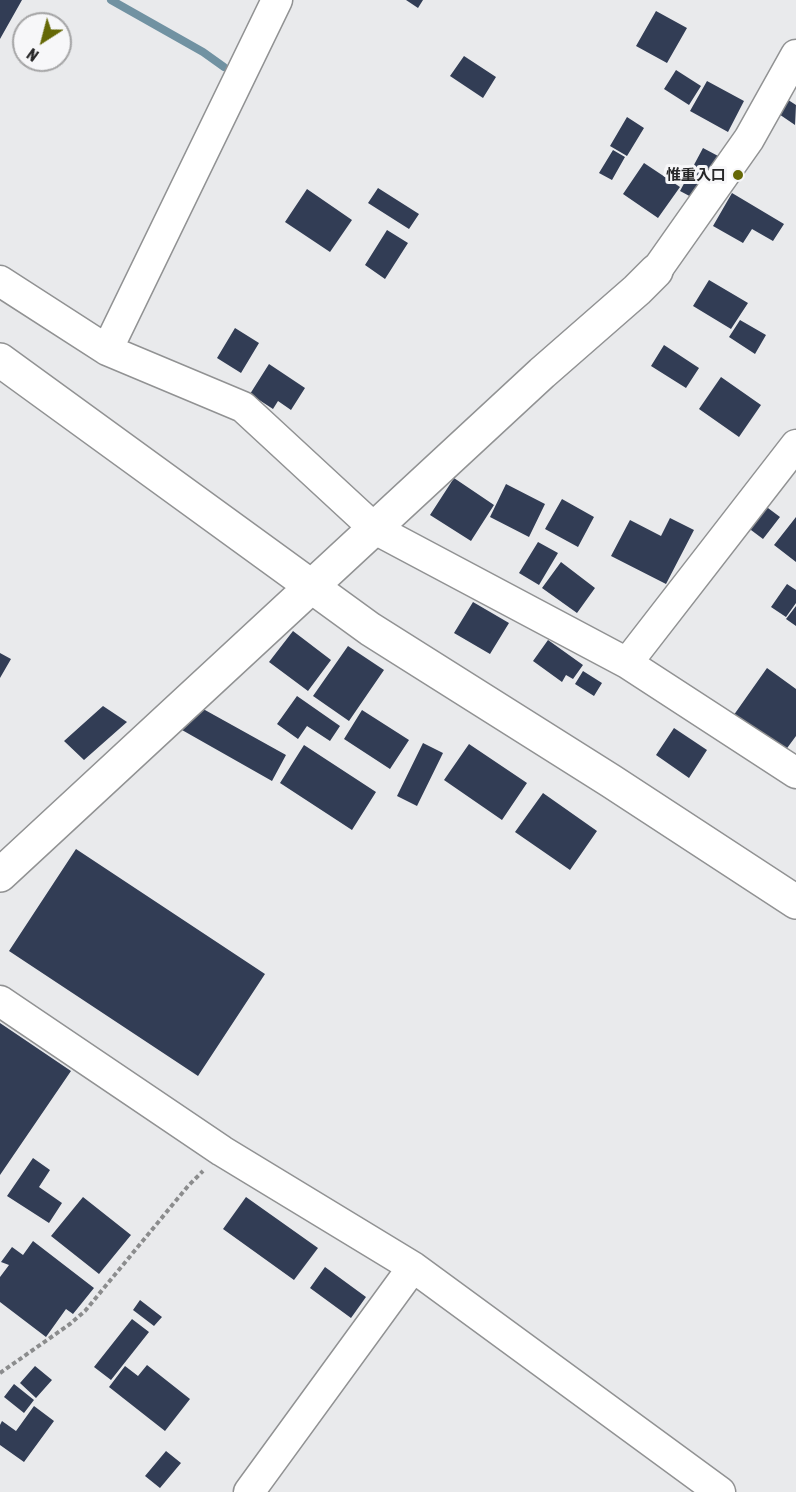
<!DOCTYPE html>
<html>
<head>
<meta charset="utf-8">
<style>
	body { margin:0 }
	#map { position:relative; width:796px; height:1492px; overflow:hidden; background:#e9eaec; font-family:"Asap Condensed",sans-serif }
	canvas { display:block }
	.north { position:absolute; left:12px; top:12px; width:60px; height:60px; box-sizing:border-box; background:#f7f7f9; border:2px solid #a4a4a5; border-radius:50%; rotate:216deg; font-size:16px; font-weight:700; line-height:24px; text-align:center; color:#272728 }
	.north::after { content:''; display:block; margin:auto; width:21px; height:27px; background:#656806; clip-path:polygon(50% 0,100% 100%,50% 72%,0 100%) }
</style>
</head>
<body>
<div id="map">
<canvas width="796" height="1492"></canvas>
<div class="north">N</div>
</div>
<script>
const context = document.querySelector('canvas').getContext('2d');
context.lineJoin = 'round';
function shape(rows) {
  const path = new Path2D();
  for (const r of rows) {
    path.moveTo(r[0], r[1]);
    for (let i = 2; i < r.length; i += 2) path.lineTo(r[i], r[i + 1]);
  }
  return path;
}
function strokePath(path, color, width, dash) {
  context.strokeStyle = color;
  context.lineWidth = width;
  context.lineCap = dash ? 'butt' : 'round';
  context.setLineDash(dash || []);
  context.stroke(path);
}
function fillPath(path, color) {
  context.fillStyle = color;
  context.fill(path, 'evenodd');
}
function label(font, color, halo, rows, align = 'center') {
  context.font = font + ' "Asap Condensed","Noto Sans JP",sans-serif';
  context.lineWidth = 6;
  context.setLineDash([]);
  context.textBaseline = 'middle';
  context.strokeStyle = halo;
  context.fillStyle = color;
  for (const [text, x, y, turn = 0] of rows) {
    context.save();
    context.translate(x, y);
    context.rotate((+turn || 0) * Math.PI / 180);
    context.textAlign = isNaN(turn) ? turn : align;
    if (halo) context.strokeText(text, 0, 0);
    context.fillText(text, 0, 0);
    context.restore();
  }
}
const stream = shape([
	[111,0,203,52,224,67]
]);
const building = shape([
	[0,0,22,0,0,39],
	[406,0,423,0,418,8],
	[656,11,687,28,667,63,636,46],
	[464,56,496,77,483,98,450,76],
	[676,70,701,86,689,105,664,89],
	[707,81,744,101,728,132,690,111],
	[782,96,796,105,795,125,773,110],
	[627,117,644,128,627,156,610,146],
	[703,148,720,157,697,200,680,191],
	[613,150,625,157,612,180,599,173],
	[644,163,680,187,658,218,623,194],
	[378,188,419,214,409,229,368,203],
	[307,189,352,220,330,252,285,222],
	[732,193,784,224,773,241,752,229,743,243,713,226],
	[387,230,408,243,385,279,365,265],
	[709,280,748,303,731,329,693,306],
	[740,320,766,335,755,354,729,337],
	[235,328,259,343,241,373,217,358],
	[664,345,699,368,686,388,651,366],
	[269,364,305,388,291,410,278,401,273,409,250,394],
	[721,377,761,405,739,437,699,409],
	[454,478,494,505,471,541,430,515],
	[506,484,545,504,529,537,490,517],
	[562,499,594,517,578,547,545,529],
	[764,505,780,517,763,539,747,527],
	[796,517,796,562,774,545],
	[670,518,694,530,666,584,611,556,630,520,661,536],
	[538,542,558,553,539,585,519,573],
	[561,562,595,588,577,613,542,588],
	[787,584,796,590,796,603,786,617,771,607],
	[473,602,509,623,490,654,454,633],
	[796,606,796,626,786,619],
	[293,631,331,660,308,691,269,662],
	[548,640,583,665,573,679,566,675,562,682,533,661],
	[348,646,384,670,349,721,313,696],
	[0,653,11,659,0,678],
	[767,668,796,689,796,736,782,755,731,719],
	[583,671,602,683,594,696,575,684],
	[297,696,340,726,330,741,307,726,298,739,277,724],
	[196,705,286,755,272,781,182,730],
	[103,706,127,722,84,760,64,741],
	[362,710,409,740,390,769,344,739],
	[674,728,707,750,689,778,656,755],
	[423,743,443,753,417,806,397,796],
	[469,744,527,783,502,820,444,780],
	[304,745,376,792,352,830,280,783],
	[543,793,597,831,570,870,515,832],
	[76,849,265,974,198,1076,9,951],
	[0,1023,71,1071,0,1175],
	[33,1158,50,1170,39,1187,62,1203,49,1223,7,1196],
	[83,1197,131,1235,99,1274,51,1236],
	[246,1197,318,1248,294,1280,223,1229],
	[33,1241,94,1288,73,1314,66,1309,46,1337,0,1302,0,1277,9,1265,1,1262,12,1247,23,1255],
	[325,1267,366,1297,351,1318,310,1288],
	[140,1300,162,1317,154,1326,133,1310],
	[132,1319,149,1332,111,1380,94,1367],
	[147,1365,190,1399,165,1431,109,1387,125,1366,138,1376],
	[35,1366,52,1380,36,1398,20,1383],
	[14,1384,34,1400,24,1413,4,1397],
	[34,1406,54,1421,24,1462,0,1445,0,1425,2,1421,16,1431],
	[166,1451,181,1463,160,1488,145,1476]
]);
const path = shape([
	[0,1373,70,1324,85,1311,188,1186,203,1171]
]);
const minor = shape([
	[656,271,749,139,796,55],
	[0,281,107,350,243,407,375,529,627,663,796,773],
	[107,350,277,0],
	[627,663,796,445],
	[0,1001,222,1151,413,1267,720,1492],
	[249,1492,413,1267]
]);
const tertiary = shape([
	[0,360,370,629,611,781,796,902],
	[0,875,542,373,637,290,656,271]
]);
const markers = [
	[738,175,6,"#656806"]
];
const poiNames = [
	["惟重入口",726,175]
];
strokePath(stream, '#7192a2', 8);
fillPath(building, '#323d55');
strokePath(minor, '#919293', 33);
strokePath(tertiary, '#919293', 36);
strokePath(path, '#8b8c8d', 4, [4.5, 3]);
strokePath(minor, '#fff', 30);
strokePath(tertiary, '#fff', 33);
for (const [x, y, r, color] of markers) {
  const dot = new Path2D();
  dot.arc(x, y, r, 0, 2 * Math.PI);
  context.fillStyle = color;
  context.fill(dot);
  strokePath(dot, '#f7f7f9', 2);
}
label('bold 15px', '#272728', '#f7f7f9', poiNames, 'right');
</script>
</body>
</html>
